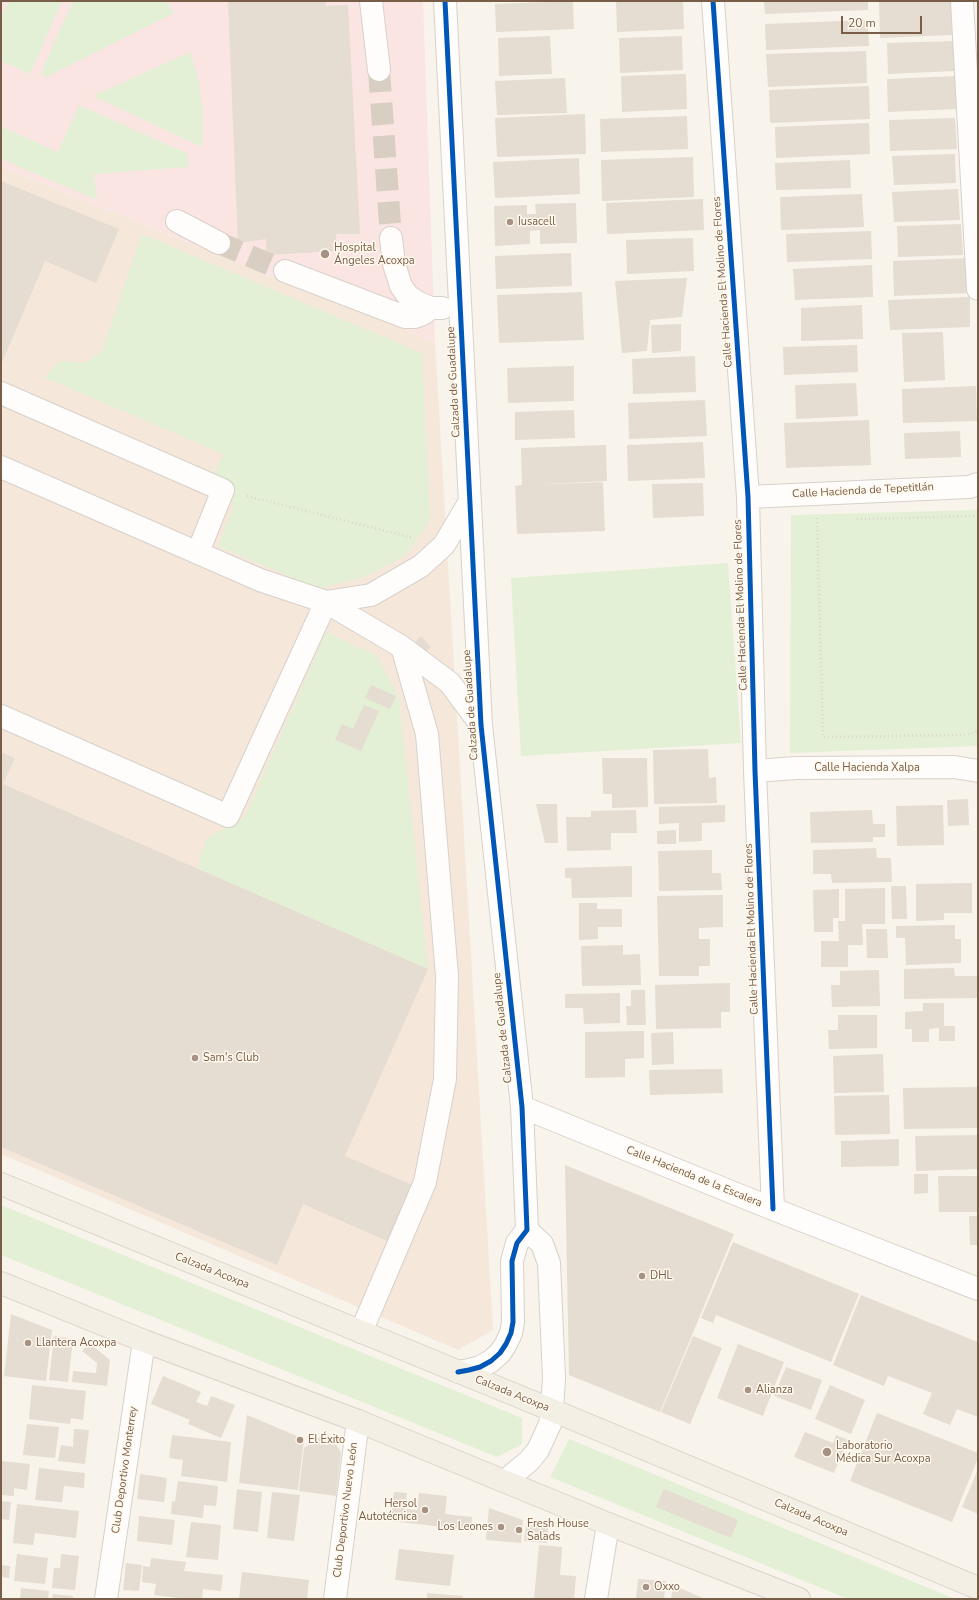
<!DOCTYPE html>
<html>
<head>
<meta charset="utf-8">
<style>
	body { margin:0 }
	#map { position:relative; width:979px; height:1600px; overflow:hidden; background:#f8f4eb; font-family:"Nunito Sans",sans-serif }
	canvas { display:block }
	.frame { position:absolute; inset:0; border:2px solid #785d49; pointer-events:none }
	.scale { position:absolute; left:841px; top:16px; width:81px; height:18px; box-sizing:border-box; border:2px solid #785d49; border-top:0; padding-left:5px; font-size:12px; line-height:14px; white-space:nowrap; color:#785d49; -webkit-text-stroke:3px #fff9ed; paint-order:stroke }
</style>
</head>
<body>
<div id="map">
<canvas width="979" height="1600"></canvas>
<div class="frame"></div>
<div class="scale">20 m</div>
</div>
<script>
const context = document.querySelector('canvas').getContext('2d');
context.lineJoin = 'round';
function fillPath(path, color) {
  context.fillStyle = color;
  context.fill(path, 'evenodd');
}
function shape(rows) {
  const path = new Path2D();
  for (const r of rows) {
    path.moveTo(r[0], r[1]);
    for (let i = 2; i < r.length; i += 2) path.lineTo(r[i], r[i + 1]);
  }
  return path;
}
function strokePath(path, color, width, dash) {
  context.strokeStyle = color;
  context.lineWidth = width;
  context.lineCap = dash ? 'butt' : 'round';
  context.setLineDash(dash || []);
  context.stroke(path);
}
function label(font, color, halo, rows, align = 'center') {
  context.font = font + ' "Nunito Sans",sans-serif';
  context.lineWidth = 3;
  context.setLineDash([]);
  context.textBaseline = 'middle';
  context.strokeStyle = halo;
  context.fillStyle = color;
  for (const [text, x, y, turn = 0] of rows) {
    context.save();
    context.translate(x, y);
    context.rotate((+turn || 0) * Math.PI / 180);
    context.textAlign = isNaN(turn) ? turn : align;
    if (halo) context.strokeText(text, 0, 0);
    context.fillText(text, 0, 0);
    context.restore();
  }
}
const commercial = shape([
	[1,167,435,342,493,1330,458,1350,1,1154]
]);
const medical = shape([
	[1,1,423,1,435,342,1,167]
]);
const green = shape([
	[9,1,62,1,30,74,1,61,1,19],
	[73,1,167,1,174,13,45,78,41,73],
	[190,52,198,78,203,113,202,147,93,96],
	[79,105,188,154,188,167,94,174,97,200,1,159,2,127,58,152],
	[142,234,422,353,430,520,405,556,364,577,319,589,218,546,234,505,215,473,223,454,44,377,60,361,84,363,102,352],
	[978,510,978,746,790,753,791,515],
	[728,563,741,743,521,756,511,578],
	[326,632,377,656,399,698,428,969,197,869,207,838,245,817],
	[1,1205,522,1418,522,1444,497,1457,1,1255],
	[569,1439,955,1599,848,1599,550,1477]
]);
const building = shape([
	[228,1,326,1,326,6,348,5,360,234,336,234,337,251,266,255,266,239,238,243],
	[573,1,574,29,496,32,495,4],
	[616,1,683,1,684,29,617,32],
	[764,1,868,1,868,10,765,14],
	[951,1,952,35,880,38,879,2],
	[868,20,869,46,766,50,765,24],
	[550,36,552,74,499,76,498,38],
	[682,36,683,70,620,73,619,38],
	[954,41,955,71,888,74,887,43],
	[866,51,867,83,768,87,766,54],
	[686,74,687,109,622,112,621,76],
	[955,76,956,109,888,112,887,79],
	[565,78,567,113,497,115,495,81],
	[869,86,870,119,770,123,769,90],
	[585,114,586,154,497,157,495,118],
	[687,116,688,149,601,152,600,119],
	[955,118,957,149,890,151,889,120],
	[869,123,870,154,776,158,775,127],
	[955,154,956,183,894,185,892,156],
	[693,157,694,197,602,201,601,160],
	[579,158,580,194,495,198,493,162],
	[850,160,851,188,776,190,775,163],
	[1,181,119,229,96,283,45,261,1,365],
	[958,189,960,220,894,222,892,192],
	[862,194,864,227,781,230,780,197],
	[703,199,704,230,607,234,606,203],
	[576,203,577,243,540,244,540,230,530,231,530,244,495,246,494,206,527,205,527,214,536,214,535,204],
	[961,224,963,255,898,257,897,226],
	[871,231,872,259,787,262,786,234],
	[693,238,694,271,627,274,626,240],
	[571,253,572,286,496,289,495,256],
	[970,258,971,293,894,296,893,261],
	[872,265,873,297,795,300,793,269],
	[687,278,682,317,650,320,647,351,622,353,615,281],
	[582,292,584,340,499,343,497,295],
	[970,297,970,327,890,330,888,300],
	[862,305,863,339,801,341,801,308],
	[681,324,681,351,652,353,651,325],
	[943,332,945,380,904,382,902,333],
	[857,345,858,372,784,375,783,347],
	[695,356,696,392,633,394,632,359],
	[574,366,574,401,508,403,507,368],
	[856,383,858,416,796,419,795,385],
	[976,386,977,421,903,423,902,389],
	[705,400,707,436,629,439,628,403],
	[574,410,575,438,515,440,515,412],
	[869,420,871,465,786,468,784,423],
	[960,431,961,457,905,459,904,433],
	[703,442,705,478,628,481,627,445],
	[606,445,607,481,527,485,603,482,605,531,517,534,515,486,522,485,521,448],
	[703,483,704,516,653,518,652,484],
	[421,636,431,647,419,657,410,647],
	[371,685,396,696,390,709,365,698],
	[364,705,379,711,361,751,335,740,342,724,353,729],
	[708,749,709,778,716,777,717,803,654,804,653,750],
	[1,752,15,758,3,784,428,969,345,1156,412,1185,387,1241,303,1204,277,1265,1,1147],
	[602,758,647,758,648,807,612,808,612,794,603,794],
	[968,799,969,825,948,826,947,800],
	[536,804,557,804,558,843,545,843],
	[725,805,725,822,702,823,702,841,679,842,679,823,659,824,659,807],
	[943,805,944,845,897,846,896,806],
	[636,810,637,833,611,833,611,850,567,851,566,817,591,817,591,811],
	[872,810,873,824,885,824,885,837,873,837,873,842,811,843,810,812],
	[676,830,676,844,657,844,657,831],
	[876,848,877,858,891,858,892,882,832,883,831,874,813,874,813,850],
	[712,850,712,873,721,873,722,890,659,891,658,851],
	[632,866,632,897,572,898,571,878,565,878,565,868],
	[972,883,972,913,944,913,944,920,916,921,916,884],
	[891,886,906,886,907,919,892,919],
	[885,888,885,924,862,924,863,945,848,945,848,967,821,967,821,941,839,941,838,921,845,921,845,889],
	[839,889,839,918,833,918,833,932,814,932,813,890],
	[723,895,723,927,699,928,699,939,710,939,710,966,699,966,699,976,659,976,657,896],
	[579,903,597,903,597,909,622,909,622,927,598,927,598,939,579,940],
	[955,925,955,939,961,939,961,963,906,965,905,938,896,938,896,926],
	[866,929,887,929,888,958,867,958],
	[623,945,623,955,640,954,641,985,582,986,581,946],
	[954,968,955,976,978,976,978,998,904,999,904,969],
	[879,970,880,1006,832,1007,831,985,840,985,840,971],
	[730,983,730,1012,721,1012,721,1028,656,1029,655,985],
	[631,990,645,990,646,1025,627,1025,626,1006,631,1006],
	[620,993,620,1023,584,1024,583,1008,565,1008,565,994],
	[923,1003,944,1003,944,1026,955,1026,955,1041,939,1041,939,1028,929,1029,929,1042,912,1042,912,1029,905,1029,905,1012,923,1011],
	[838,1015,877,1015,877,1048,829,1049,828,1030,838,1030],
	[644,1031,644,1058,625,1059,625,1077,585,1078,585,1032],
	[673,1032,674,1064,652,1065,651,1033],
	[883,1054,884,1092,834,1093,833,1056],
	[722,1069,723,1093,650,1095,649,1070],
	[978,1087,978,1128,904,1129,903,1088],
	[889,1095,890,1134,835,1135,834,1096],
	[978,1135,978,1169,916,1171,915,1136],
	[899,1139,899,1166,841,1167,841,1141],
	[565,1165,734,1234,660,1412,569,1375],
	[914,1174,928,1174,928,1193,914,1194],
	[938,1176,978,1176,978,1212,939,1212],
	[969,1216,978,1216,978,1245,970,1245],
	[733,1242,859,1294,831,1362,716,1315,713,1323,701,1318],
	[861,1295,978,1342,978,1417,957,1409,950,1425,923,1414,932,1393,888,1376,884,1386,833,1365],
	[11,1314,52,1330,46,1381,4,1376],
	[54,1336,73,1339,68,1382,49,1380],
	[693,1336,722,1348,690,1424,661,1412],
	[89,1343,110,1360,107,1386,72,1382,73,1371,96,1373,97,1363,82,1351],
	[738,1344,784,1362,763,1416,717,1398],
	[786,1367,822,1380,811,1410,774,1396],
	[163,1376,201,1392,196,1402,207,1406,211,1396,235,1405,221,1438,188,1424,190,1420,151,1404],
	[32,1385,86,1391,83,1420,71,1418,70,1424,29,1419],
	[830,1385,865,1400,851,1434,815,1419],
	[877,1413,978,1453,978,1458,952,1522,850,1481],
	[247,1415,304,1439,298,1490,239,1483],
	[27,1424,59,1427,55,1458,23,1455],
	[74,1429,89,1430,85,1464,58,1461,61,1445,73,1447],
	[327,1432,341,1452,336,1496,299,1491,304,1448],
	[805,1432,833,1443,836,1435,848,1440,834,1473,794,1457],
	[172,1435,231,1442,227,1482,181,1476,183,1460,169,1458],
	[1,1461,30,1464,27,1490,14,1488,14,1496,1,1495],
	[39,1468,85,1473,84,1488,64,1486,62,1502,35,1500],
	[978,1469,978,1514,962,1507],
	[140,1474,167,1478,164,1502,137,1499],
	[178,1481,218,1486,216,1506,204,1505,203,1518,171,1514,172,1501,175,1502],
	[237,1489,262,1492,258,1532,233,1529],
	[664,1489,738,1520,731,1538,656,1507],
	[272,1492,300,1495,294,1541,267,1538],
	[394,1492,407,1493,405,1509,417,1510,419,1493,447,1496,445,1514,472,1517,471,1530,390,1521],
	[1,1501,11,1502,9,1520,1,1519],
	[17,1504,79,1511,76,1538,35,1533,33,1545,13,1543],
	[489,1508,523,1520,521,1543,486,1540],
	[139,1516,175,1520,172,1545,137,1541],
	[191,1522,221,1525,218,1560,186,1557],
	[526,1525,548,1527,547,1543,524,1541],
	[539,1545,562,1547,560,1575,576,1576,574,1599,534,1599],
	[399,1549,454,1555,450,1586,395,1580],
	[17,1554,48,1558,45,1584,14,1581],
	[61,1554,79,1556,75,1590,52,1588,54,1568,60,1568],
	[151,1558,186,1562,184,1571,223,1575,221,1591,203,1589,202,1599,186,1599,154,1595,156,1584,142,1582,143,1566,150,1567],
	[126,1563,142,1565,139,1591,123,1590],
	[1,1565,10,1566,9,1578,1,1577],
	[242,1572,309,1580,307,1599,239,1599],
	[638,1579,666,1581,664,1599,636,1599],
	[673,1585,705,1599,671,1599],
	[21,1588,49,1591,48,1599,20,1599],
	[427,1593,463,1596,462,1599,427,1599],
	[53,1594,73,1596,73,1599,52,1599]
]);
const minorTunnel = shape([
	[379,70,391,238],
	[219,243,285,271]
]);
const path = shape([
	[247,496,414,538],
	[817,518,823,737,965,735,978,731],
	[857,519,978,516]
]);
const minor = shape([
	[371,1,379,70],
	[445,1,481,725,522,1107,527,1230,517,1243,512,1261,513,1322,511,1333,506,1344,500,1353,491,1361,480,1367,469,1370,458,1372],
	[713,1,748,497,755,771,773,1209],
	[962,1,978,289],
	[177,221,219,243],
	[391,238,394,264,401,286,408,296,419,303,431,308,442,308],
	[285,271,405,317,415,317,423,314,431,308],
	[1,393,223,490,198,552],
	[1,467,260,580,326,602,402,647,450,683,481,725],
	[748,497,969,487,978,484],
	[326,602,371,595,421,566,444,545,470,501],
	[1,716,228,816,326,602],
	[755,771,796,768,954,767,978,771],
	[522,1107,773,1209,978,1289],
	[361,1332,425,1182,445,1079,447,976,427,734,402,647],
	[505,1481,529,1461,538,1450,550,1424,552,1410,554,1378,549,1263,542,1244,527,1230],
	[106,1599,144,1341],
	[335,1599,358,1421],
	[596,1599,608,1524]
]);
const major = shape([
	[1,1184,552,1410,978,1588],
	[1,1283,144,1341,358,1421,608,1524,799,1599]
]);
const cycleway = shape([
	[445,1,481,725,522,1107,527,1230,517,1243,512,1261,513,1322,511,1333,506,1344,500,1353,491,1361,480,1367,469,1370,458,1372],
	[713,1,748,497,755,771,773,1209]
]);
const markers = [
	[510,222,4,"#a59282"],
	[325,254,5,"#a59282"],
	[195,1058,4,"#a59282"],
	[642,1276,4,"#a59282"],
	[28,1343,4,"#a59282"],
	[748,1390,4,"#a59282"],
	[300,1440,4,"#a59282"],
	[827,1452,5,"#a59282"],
	[425,1510,4,"#a59282"],
	[501,1527,4,"#a59282"],
	[519,1530,4,"#a59282"],
	[646,1587,4,"#a59282"]
];
const poiNames = [
	["Iusacell",518,222],
	["Hospital",334,248],
	["Ángeles Acoxpa",334,261],
	["Sam's Club",203,1058],
	["DHL",650,1276],
	["Llantera Acoxpa",36,1343],
	["Alianza",756,1390],
	["El Éxito",308,1440],
	["Laboratorio",836,1446],
	["Médica Sur Acoxpa",836,1459],
	["Hersol",417,1504,"right"],
	["Autotécnica",417,1517,"right"],
	["Fresh House",527,1524],
	["Salads",527,1537],
	["Los Leones",493,1527,"right"],
	["Oxxo",654,1587]
];
const streetNames = [
	["Calle Hacienda El Molino de Flores",723,282,-94],
	["Calzada de Guadalupe",454,382,-93],
	["Calle Hacienda de Tepetitlán",863,491,-3],
	["Calle Hacienda El Molino de Flores",741,605,-92],
	["Calzada de Guadalupe",471,705,-94],
	["Calle Hacienda Xalpa",867,768],
	["Calle Hacienda El Molino de Flores",752,929,-92],
	["Calzada de Guadalupe",503,1028,-96],
	["Calle Hacienda de la Escalera",694,1177,22],
	["Calzada Acoxpa",212,1271,22],
	["Calzada Acoxpa",512,1394,22],
	["Club Deportivo Monterrey",125,1470,-82],
	["Club Deportivo Nuevo León",346,1510,-83],
	["Calzada Acoxpa",811,1518,23]
];
fillPath(commercial, '#f6e7db');
fillPath(medical, '#fae5e2');
fillPath(green, '#e3f0d5');
fillPath(building, '#e5dcd2');
strokePath(minorTunnel, '#d8cec2', 22, [22, 11]);
strokePath(minor, '#d7d1c9', 24);
strokePath(major, '#dad1c9', 24);
strokePath(path, '#dbd4cd', 2.5, [1, 3]);
strokePath(minor, '#fefdfc', 22);
strokePath(major, '#f3efe5', 22);
strokePath(cycleway, '#0057b8', 5);
for (const [x, y, r, color] of markers) {
  const dot = new Path2D();
  dot.arc(x, y, r, 0, 2 * Math.PI);
  context.fillStyle = color;
  context.fill(dot);
  strokePath(dot, '#fff9ed', 1.5);
}
label('11px', '#785d49', '#fff9ed', poiNames, 'left');
label('11px', '#785d49', '#fff9ed', streetNames);
</script>
</body>
</html>
